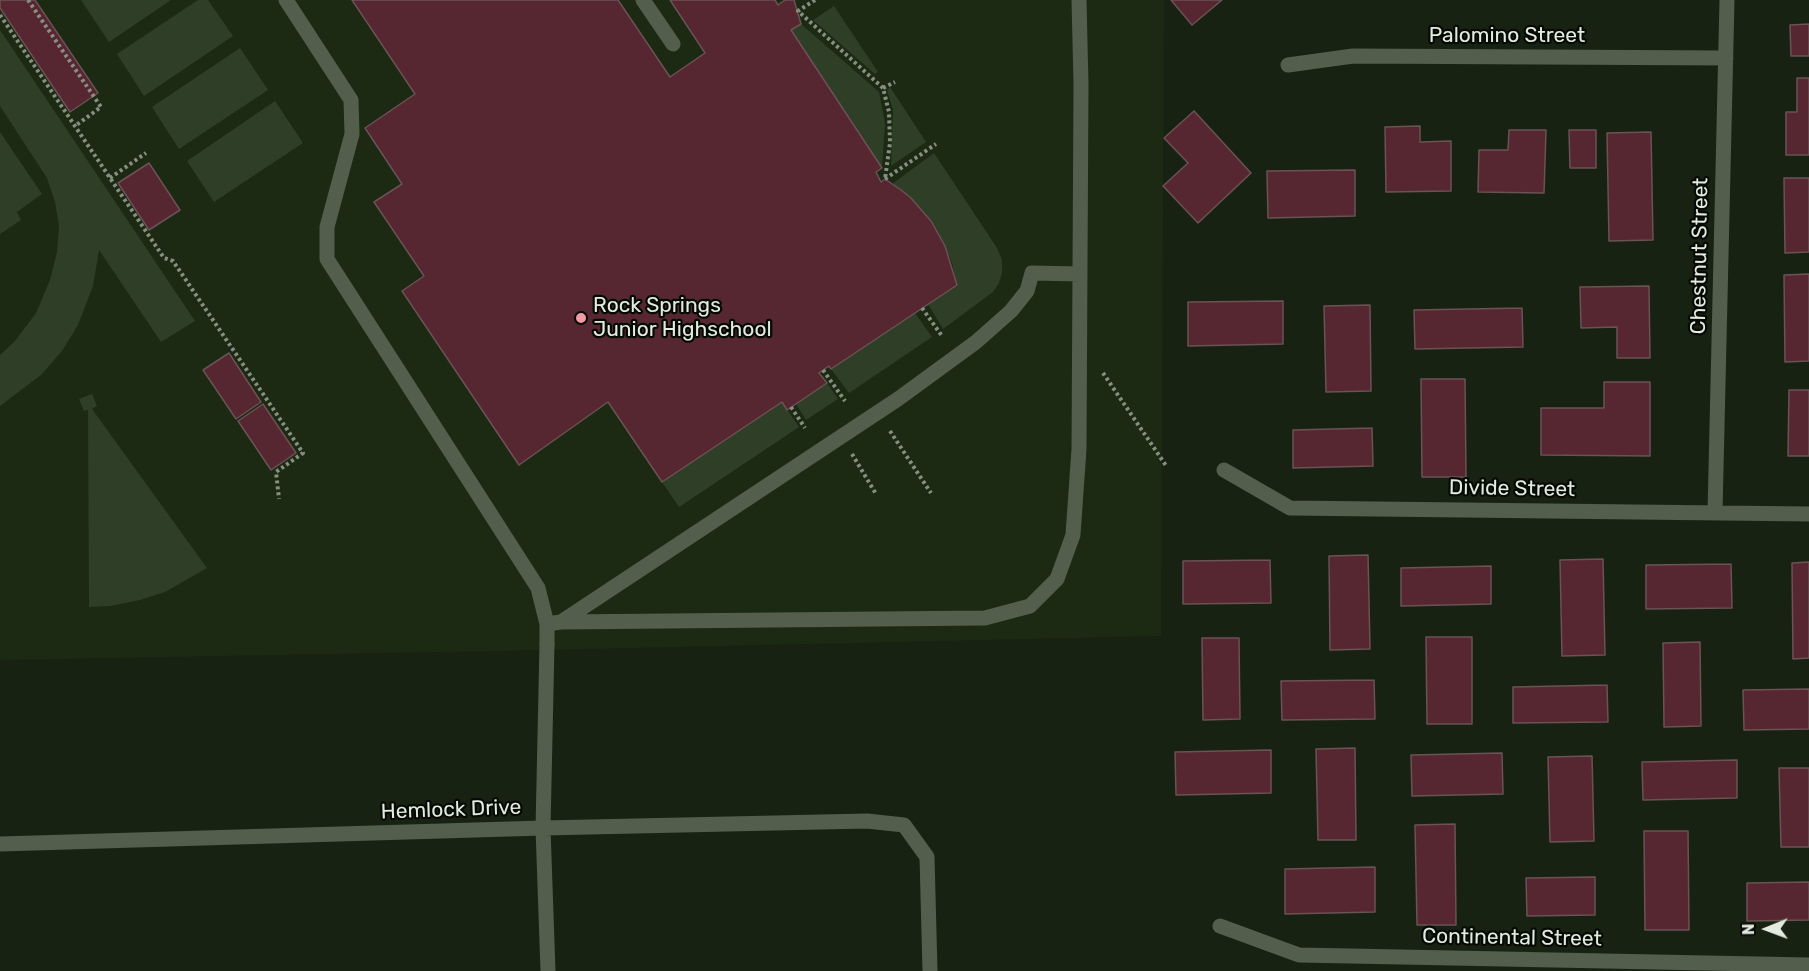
<!DOCTYPE html>
<html>
<head>
<meta charset="utf-8">
<style>
	body { margin:0 }
	#map { position:relative; width:1809px; height:971px; overflow:hidden; background:#182212; font-family:Rubik,sans-serif }
	canvas { display:block }
	.north { position:absolute; left:1737px; top:899px; width:60px; height:60px; -webkit-text-stroke:4px #060a05; paint-order:stroke; rotate:269deg; font-size:16px; font-weight:700; line-height:24px; text-align:center; color:#e3eadf }
	.north::after { content:''; display:block; margin:auto; width:21px; height:27px; background:#e3eadf; clip-path:polygon(50% 0,100% 100%,50% 72%,0 100%) }
</style>
</head>
<body>
<div id="map">
<canvas width="1809" height="971"></canvas>
<div class="north">N</div>
</div>
<script>
const context = document.querySelector('canvas').getContext('2d');
context.lineJoin = 'round';
function fillPath(path, color) {
  context.fillStyle = color;
  context.fill(path, 'evenodd');
}
function shape(rows) {
  const path = new Path2D();
  for (const r of rows) {
    path.moveTo(r[0], r[1]);
    for (let i = 2; i < r.length; i += 2) path.lineTo(r[i], r[i + 1]);
  }
  return path;
}
function strokePath(path, color, width, dash) {
  context.strokeStyle = color;
  context.lineWidth = width;
  context.lineCap = dash ? 'butt' : 'round';
  context.setLineDash(dash || []);
  context.stroke(path);
}
function label(font, color, halo, rows, align = 'center') {
  context.font = font + ' Rubik,sans-serif';
  context.lineWidth = 4.5;
  context.setLineDash([]);
  context.textBaseline = 'middle';
  context.strokeStyle = halo;
  context.fillStyle = color;
  for (const [text, x, y, turn = 0] of rows) {
    context.save();
    context.translate(x, y);
    context.rotate((+turn || 0) * Math.PI / 180);
    context.textAlign = isNaN(turn) ? turn : align;
    if (halo) context.strokeText(text, 0, 0);
    context.fillText(text, 0, 0);
    context.restore();
  }
}
const built = shape([
	[0,0,1164,0,1161,636,498,651,0,660]
]);
const green = shape([
	[81,0,171,0,109,42],
	[198,0,208,0,233,36,144,96,117,54],
	[834,6,878,72,875,74,813,20],
	[801,24,879,92,885,123,882,168,791,30],
	[0,30,195,321,161,342,99,250,93,286,78,325,62,351,41,375,0,406,0,355,15,341,36,313,50,280,57,252,59,226,55,202,47,178,0,106],
	[240,48,268,90,179,149,152,107],
	[890,87,926,142,891,166,893,110,887,90],
	[275,101,303,143,214,202,187,161],
	[0,132,42,194,17,212,21,220,0,234],
	[934,153,997,248,1002,260,1002,273,999,283,993,292,943,329,928,304,957,285,952,263,945,246,931,220,911,198,892,184],
	[915,313,932,337,849,393,831,369],
	[827,383,838,399,806,420,796,404],
	[92,394,97,406,92,409,207,568,165,592,140,600,110,606,89,607,88,410,84,411,79,399],
	[782,402,799,427,679,507,662,482]
]);
const building = shape([
	[0,0,35,0,98,93,70,112,0,8,0,0],
	[352,0,618,0,670,77,705,53,670,0,775,0,778,5,785,0,794,0,801,24,791,30,882,168,876,172,881,182,885,179,901,190,911,198,931,221,945,246,957,285,831,369,829,366,819,373,827,383,787,410,782,402,662,482,608,402,519,465,402,291,424,276,374,202,402,184,365,128,415,94,352,0],
	[1171,0,1222,0,1192,25,1171,0],
	[1809,24,1809,56,1791,56,1790,25,1809,24],
	[1797,78,1809,78,1809,155,1786,155,1786,112,1797,112,1797,78],
	[1194,111,1251,173,1198,223,1163,186,1188,163,1164,138,1194,111],
	[1420,126,1420,142,1451,141,1451,191,1386,192,1385,127,1420,126],
	[1509,130,1546,130,1544,193,1478,192,1479,150,1508,150,1509,130],
	[1569,130,1596,130,1596,168,1570,168,1569,130],
	[1651,132,1653,240,1609,241,1607,133,1651,132],
	[149,163,180,210,149,230,118,183,149,163],
	[1355,170,1355,216,1268,218,1267,171,1355,170],
	[1784,178,1809,178,1809,252,1785,253,1784,178],
	[1809,274,1809,361,1785,362,1784,275,1809,274],
	[1649,286,1650,358,1617,358,1617,327,1581,328,1580,287,1649,286],
	[1283,301,1283,344,1188,346,1188,302,1283,301],
	[1370,305,1371,391,1326,392,1324,306,1370,305],
	[1522,308,1523,347,1415,349,1414,310,1522,308],
	[229,353,261,402,236,419,203,370,229,353],
	[1421,379,1465,379,1466,477,1422,477,1421,379],
	[1604,382,1650,382,1650,456,1541,455,1541,408,1604,408,1604,382],
	[1789,390,1809,390,1809,456,1788,456,1789,390],
	[263,404,296,453,271,470,238,421,263,404],
	[1372,428,1373,466,1293,468,1293,430,1372,428],
	[1368,555,1370,649,1330,650,1329,556,1368,555],
	[1603,559,1605,655,1562,656,1560,560,1603,559],
	[1270,560,1271,603,1183,604,1183,561,1270,560],
	[1809,562,1809,658,1793,659,1792,563,1809,562],
	[1731,564,1732,608,1646,609,1646,565,1731,564],
	[1491,566,1491,604,1401,606,1401,568,1491,566],
	[1426,637,1472,637,1472,724,1427,724,1426,637],
	[1202,638,1239,638,1240,719,1203,720,1202,638],
	[1700,642,1701,726,1664,727,1663,643,1700,642],
	[1374,680,1375,719,1282,720,1281,681,1374,680],
	[1607,685,1608,722,1513,723,1513,687,1607,685],
	[1809,689,1809,729,1744,730,1743,690,1809,689],
	[1355,748,1356,840,1318,840,1316,749,1355,748],
	[1271,750,1271,793,1176,795,1175,752,1271,750],
	[1502,753,1503,794,1412,796,1411,755,1502,753],
	[1592,756,1594,841,1550,842,1548,757,1592,756],
	[1737,760,1737,798,1643,800,1642,762,1737,760],
	[1779,768,1809,768,1809,847,1781,847,1779,768],
	[1455,824,1456,925,1417,925,1415,825,1455,824],
	[1644,831,1688,831,1689,930,1645,930,1644,831],
	[1375,867,1375,912,1285,914,1285,869,1375,867],
	[1595,877,1595,915,1527,916,1526,878,1595,877],
	[1809,882,1809,920,1747,921,1747,883,1809,882]
]);
const path = shape([
	[28,0,101,107,75,126],
	[815,0,798,11,883,88,889,112,890,143,885,179],
	[0,15,164,258,173,261,303,453,276,472,279,499],
	[883,88,895,82],
	[110,178,146,153],
	[885,179,936,144],
	[922,308,942,336],
	[823,370,845,401],
	[1103,373,1167,467],
	[791,407,805,428],
	[890,431,931,493],
	[852,454,876,494]
]);
const service = shape([
	[286,0,351,100,352,134,327,227,327,259,538,588,547,624],
	[643,0,673,44],
	[561,622,898,399,976,342,1011,311,1027,291,1032,273,1080,274],
	[547,644,547,624,561,622,985,618,1030,606,1057,579,1073,535,1079,449,1081,84,1079,0]
]);
const minor = shape([
	[1288,65,1353,56,1726,58],
	[1224,470,1290,508,1809,514],
	[1715,512,1727,0],
	[547,644,543,828,548,971],
	[0,844,543,828,867,821,904,825,927,857,930,971],
	[1220,926,1299,955,1809,965]
]);
const markers = [
	[581,318,6,"#f39aa7"]
];
const streetNames = [
	["Palomino Street",1507,36],
	["Chestnut Street",1700,256,-89],
	["Divide Street",1512,489,1],
	["Hemlock Drive",451,810,-2],
	["Continental Street",1512,938,1]
];
const poiNames = [
	["Rock Springs",593,306],
	["Junior Highschool",593,330]
];
fillPath(built, '#1c2913');
fillPath(green, '#2f3e26');
fillPath(building, '#562730');
strokePath(building, '#6a5255', 1.5);
strokePath(path, '#878f82', 4, [3, 3]);
strokePath(service, '#535e4c', 15);
strokePath(minor, '#535e4c', 15);
for (const [x, y, r, color] of markers) {
  const dot = new Path2D();
  dot.arc(x, y, r, 0, 2 * Math.PI);
  context.fillStyle = color;
  context.fill(dot);
  strokePath(dot, '#060a05', 2);
}
label('21px', '#e3eadf', '#060a05', streetNames);
label('21px', '#e3eadf', '#060a05', poiNames, 'left');
</script>
</body>
</html>
